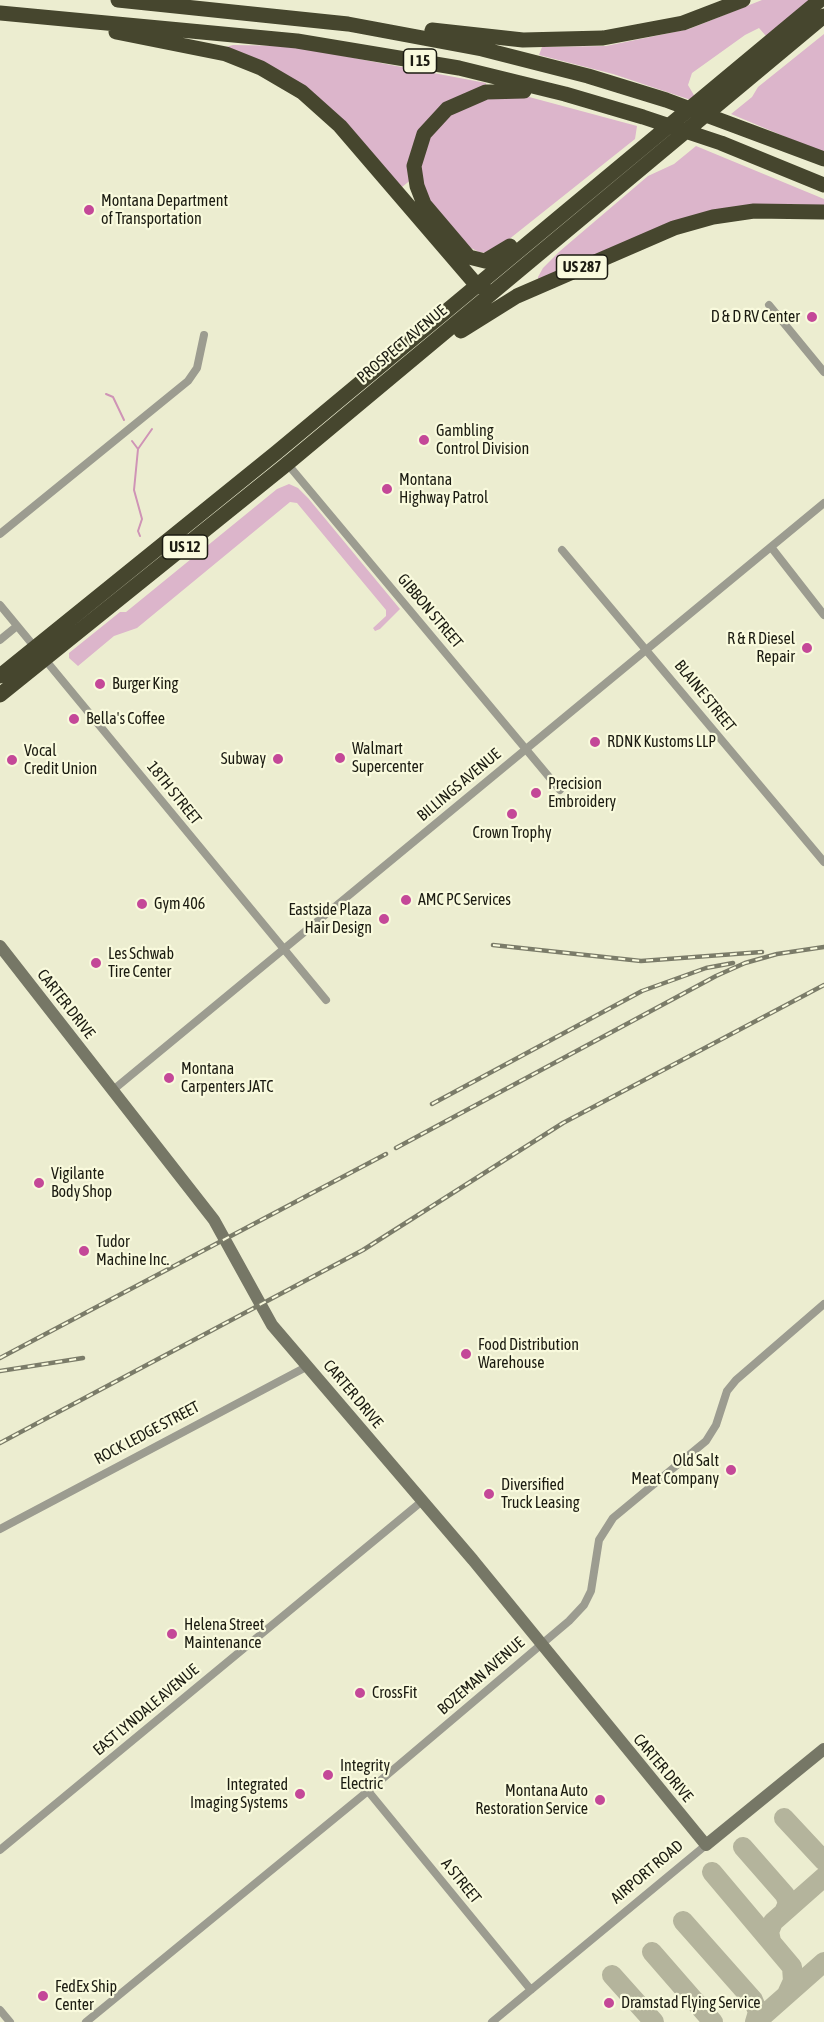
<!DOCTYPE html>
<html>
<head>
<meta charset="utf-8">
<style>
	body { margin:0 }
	canvas { display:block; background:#ecedd0 }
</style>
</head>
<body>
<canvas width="824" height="2022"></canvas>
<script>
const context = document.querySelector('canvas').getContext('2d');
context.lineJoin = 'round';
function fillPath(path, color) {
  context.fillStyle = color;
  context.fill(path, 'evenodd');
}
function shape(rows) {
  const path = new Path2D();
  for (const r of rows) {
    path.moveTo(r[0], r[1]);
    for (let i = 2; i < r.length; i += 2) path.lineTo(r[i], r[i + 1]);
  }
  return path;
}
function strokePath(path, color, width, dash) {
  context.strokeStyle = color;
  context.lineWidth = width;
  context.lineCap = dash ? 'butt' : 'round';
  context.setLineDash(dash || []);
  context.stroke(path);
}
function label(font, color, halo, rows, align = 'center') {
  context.font = font + ' "Asap Condensed",sans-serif';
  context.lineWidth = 4.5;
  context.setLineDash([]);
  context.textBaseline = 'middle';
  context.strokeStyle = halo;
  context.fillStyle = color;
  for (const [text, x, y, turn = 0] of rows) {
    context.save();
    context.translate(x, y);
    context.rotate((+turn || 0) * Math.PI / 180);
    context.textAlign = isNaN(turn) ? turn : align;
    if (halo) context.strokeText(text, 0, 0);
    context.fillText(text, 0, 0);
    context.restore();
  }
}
const green = shape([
	[762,0,811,0,766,36,759,28,745,35,692,73,688,85,695,97,691,100,613,74,539,55,542,47,606,46,689,29],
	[824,34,824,153,731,114,752,97,758,87],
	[233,45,291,46,486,83,485,87,436,112,412,179,402,187,363,144,226,47],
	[518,94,637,126,635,139,498,248,487,253,479,252,469,247,427,198,420,166,422,147,441,120,485,96],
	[696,146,824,199,824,207,794,204,750,207,538,282,538,277,543,268,560,251,648,176,674,164],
	[289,484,298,488,308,498,400,609,380,629,375,631,373,628,386,616,386,610,297,503,290,502,137,628,114,636,78,666,69,658,69,653,120,612,126,612,277,489]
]);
const stream = shape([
	[106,394,113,397,124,420],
	[132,441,138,449],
	[140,536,138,531,142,519,134,490,138,449,152,429]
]);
const taxiway = shape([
	[784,1818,824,1861],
	[743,1847,785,1895,788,1903,784,1912],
	[712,1872,792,1967,793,1981,787,1994],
	[683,1921,753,2000,758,2012,755,2022],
	[771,1941,769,1932,773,1922,824,1877],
	[652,1952,713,2022],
	[612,1975,654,2022],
	[756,2022,824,1962]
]);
const street = shape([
	[769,305,824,372],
	[285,461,560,790],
	[0,534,188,381,197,368,204,335],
	[771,547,824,615],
	[562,550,824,862],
	[0,605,326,1000],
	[0,640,17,626],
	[113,1090,824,503],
	[0,1529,308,1366],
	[368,1791,531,1990],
	[0,1850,421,1502],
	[0,2010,10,2022],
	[86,2022,368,1791,569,1621,584,1605,591,1591,599,1540,613,1518,706,1441,716,1425,727,1391,736,1380,824,1304],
	[492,2022,706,1845]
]);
const secondary = shape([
	[0,946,214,1220,272,1325,473,1560,706,1845,824,1749]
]);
const highway = shape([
	[118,0,348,24,482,49,588,76,666,100,824,159],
	[0,13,297,41,459,68,565,94,643,117,721,143,824,185],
	[432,30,523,40,603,38,683,23,743,0],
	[116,32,226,54,261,68,302,92,340,126,474,282,485,289],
	[510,246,485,261,469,257,424,204,417,186,414,166,424,134,447,109,486,92,524,91],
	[461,331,517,296,674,228,713,217,754,211,824,212],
	[0,676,277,452,820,0],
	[0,695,287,464,824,16]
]);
const rail = shape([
	[493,945,641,961,762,952],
	[432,1104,642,991,706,968,733,963],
	[396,1148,716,976,745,963,777,954,824,947],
	[0,1358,386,1154],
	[0,1371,83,1358],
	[0,1443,363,1250,563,1123,824,985]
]);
const markers = [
	[89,210,6,"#c44898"],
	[812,317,6,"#c44898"],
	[424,440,6,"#c44898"],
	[387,489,6,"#c44898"],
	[807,648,6,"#c44898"],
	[100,684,6,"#c44898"],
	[74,719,6,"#c44898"],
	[595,742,6,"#c44898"],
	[340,758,6,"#c44898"],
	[278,759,6,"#c44898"],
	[12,760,6,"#c44898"],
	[536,793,6,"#c44898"],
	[512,814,6,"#c44898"],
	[406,900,6,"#c44898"],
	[142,904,6,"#c44898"],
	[384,919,6,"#c44898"],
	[96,963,6,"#c44898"],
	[169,1078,6,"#c44898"],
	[39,1183,6,"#c44898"],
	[84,1251,6,"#c44898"],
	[466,1354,6,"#c44898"],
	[731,1470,6,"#c44898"],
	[489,1494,6,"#c44898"],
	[172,1634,6,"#c44898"],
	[360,1693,6,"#c44898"],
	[328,1775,6,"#c44898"],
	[300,1794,6,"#c44898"],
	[600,1800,6,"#c44898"],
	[43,1996,6,"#c44898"],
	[609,2003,6,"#c44898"]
];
const shields = [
	[420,61,33],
	[582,267,51],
	[185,547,45]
];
const shieldNames = [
	["I 15",420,61],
	["US 287",582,267],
	["US 12",185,547]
];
const poiNames = [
	["Montana Department",101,201],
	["of Transportation",101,219],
	["D & D RV Center",800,317,"right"],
	["Gambling",436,431],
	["Control Division",436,449],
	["Montana",399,480],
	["Highway Patrol",399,498],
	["R & R Diesel",795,639,"right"],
	["Repair",795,657,"right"],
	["Burger King",112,684],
	["Bella's Coffee",86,719],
	["RDNK Kustoms LLP",607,742],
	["Walmart",352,749],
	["Supercenter",352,767],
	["Vocal",24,751],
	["Credit Union",24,769],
	["Subway",266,759,"right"],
	["Precision",548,784],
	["Embroidery",548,802],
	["Crown Trophy",512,833,"center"],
	["AMC PC Services",418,900],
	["Gym 406",154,904],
	["Eastside Plaza",372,910,"right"],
	["Hair Design",372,928,"right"],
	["Les Schwab",108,954],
	["Tire Center",108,972],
	["Montana",181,1069],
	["Carpenters JATC",181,1087],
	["Vigilante",51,1174],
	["Body Shop",51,1192],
	["Tudor",96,1242],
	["Machine Inc.",96,1260],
	["Food Distribution",478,1345],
	["Warehouse",478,1363],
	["Old Salt",719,1461,"right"],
	["Meat Company",719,1479,"right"],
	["Diversified",501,1485],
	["Truck Leasing",501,1503],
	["Helena Street",184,1625],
	["Maintenance",184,1643],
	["CrossFit",372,1693],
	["Integrity",340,1766],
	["Electric",340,1784],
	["Integrated",288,1785,"right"],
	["Imaging Systems",288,1803,"right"],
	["Montana Auto",588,1791,"right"],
	["Restoration Service",588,1809,"right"],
	["FedEx Ship",55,1987],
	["Center",55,2005],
	["Dramstad Flying Service",621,2003]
];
const streetNames = [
	["PROSPECT AVENUE",402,344,-40],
	["GIBBON STREET",430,611,50],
	["BLAINE STREET",705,696,51],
	["BILLINGS AVENUE",459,785,-40],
	["18TH STREET",174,793,51],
	["CARTER DRIVE",66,1004,52],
	["CARTER DRIVE",353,1394,50],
	["ROCK LEDGE STREET",147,1433,-28],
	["BOZEMAN AVENUE",481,1676,-41],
	["EAST LYNDALE AVENUE",146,1710,-40],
	["CARTER DRIVE",663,1768,50],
	["AIRPORT ROAD",647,1872,-40],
	["A STREET",461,1881,51]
];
fillPath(green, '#dcb5cb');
strokePath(stream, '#cf94b6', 2);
strokePath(taxiway, '#b4b49c', 20);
strokePath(street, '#9c9c90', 8);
strokePath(secondary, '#767766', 12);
strokePath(highway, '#46462e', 15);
strokePath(rail, '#7b7c69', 4.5);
strokePath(rail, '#f9fadd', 2, [7]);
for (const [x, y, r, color] of markers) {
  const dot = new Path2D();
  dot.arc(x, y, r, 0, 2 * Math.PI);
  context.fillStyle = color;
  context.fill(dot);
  strokePath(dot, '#f9fadd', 2);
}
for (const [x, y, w] of shields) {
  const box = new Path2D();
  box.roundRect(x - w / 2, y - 12, w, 24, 4.5);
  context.fillStyle = '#f9fadd';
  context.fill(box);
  strokePath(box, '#1b1b11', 1.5);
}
label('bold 15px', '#1b1b11', null, shieldNames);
label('16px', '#1b1b11', '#f9fadd', poiNames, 'left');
label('16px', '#1b1b11', '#f9fadd', streetNames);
</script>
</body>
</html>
